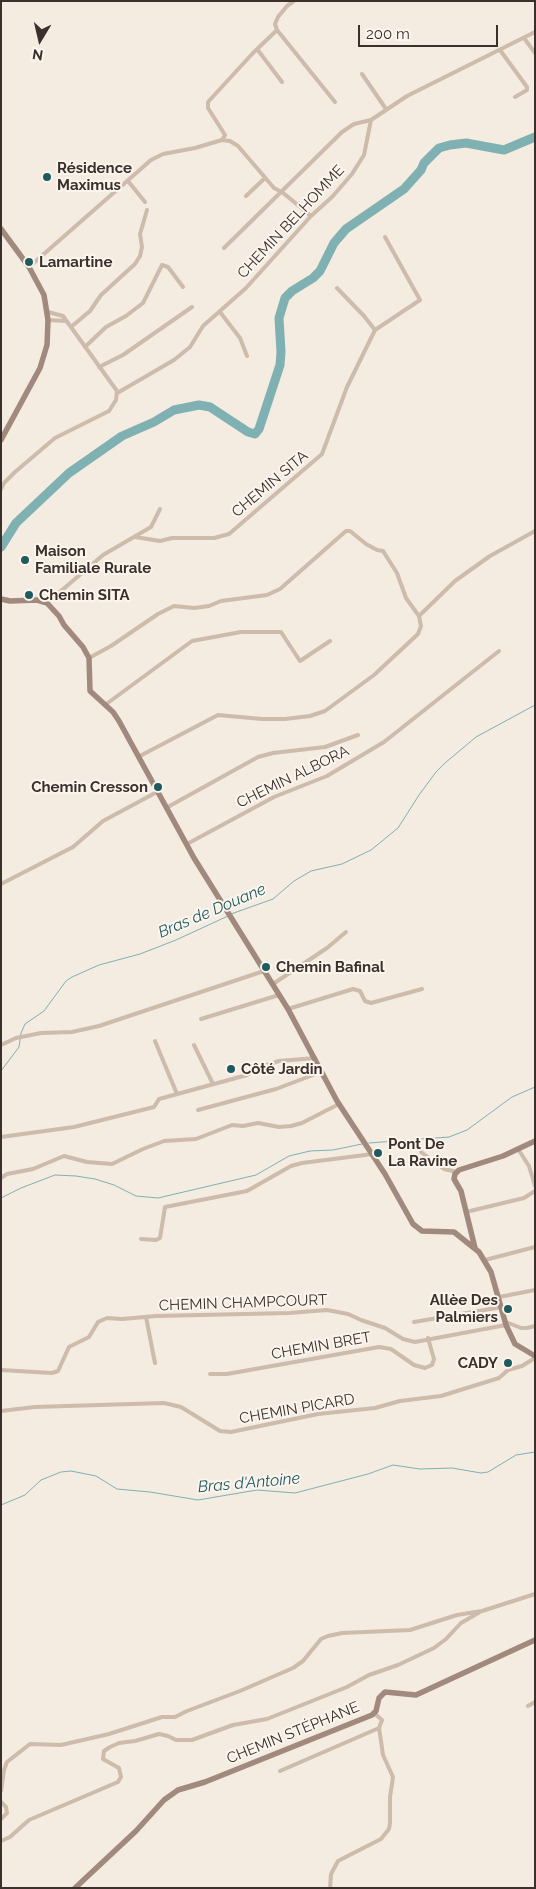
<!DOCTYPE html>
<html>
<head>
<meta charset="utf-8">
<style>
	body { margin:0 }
	#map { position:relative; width:536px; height:1889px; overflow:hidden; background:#f4ebe1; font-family:Raleway,sans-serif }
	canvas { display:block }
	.frame { position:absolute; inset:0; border:2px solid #3b302b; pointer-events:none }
	.north { position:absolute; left:15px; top:15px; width:50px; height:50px; -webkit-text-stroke:4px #fbf5ee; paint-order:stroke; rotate:189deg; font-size:14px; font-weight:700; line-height:20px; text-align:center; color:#3b302b }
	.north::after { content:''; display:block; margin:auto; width:18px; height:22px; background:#3b302b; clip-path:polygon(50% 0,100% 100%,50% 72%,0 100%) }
	.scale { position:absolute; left:358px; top:25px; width:140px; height:22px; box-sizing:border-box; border:2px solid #3b302b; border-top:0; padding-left:6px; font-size:15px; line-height:18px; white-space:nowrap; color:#3b302b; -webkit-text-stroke:4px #fbf5ee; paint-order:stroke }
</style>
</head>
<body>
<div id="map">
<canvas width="536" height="1889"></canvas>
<div class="frame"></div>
<div class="north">N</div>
<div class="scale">200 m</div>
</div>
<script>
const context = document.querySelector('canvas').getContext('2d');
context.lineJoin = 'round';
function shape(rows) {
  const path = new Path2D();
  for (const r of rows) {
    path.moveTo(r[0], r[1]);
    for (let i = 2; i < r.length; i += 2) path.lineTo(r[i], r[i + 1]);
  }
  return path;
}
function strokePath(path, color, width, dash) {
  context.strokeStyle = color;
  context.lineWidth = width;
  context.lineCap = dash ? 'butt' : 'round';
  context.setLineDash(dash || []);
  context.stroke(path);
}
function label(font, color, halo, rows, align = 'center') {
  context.font = font + ' Raleway,sans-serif';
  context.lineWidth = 4;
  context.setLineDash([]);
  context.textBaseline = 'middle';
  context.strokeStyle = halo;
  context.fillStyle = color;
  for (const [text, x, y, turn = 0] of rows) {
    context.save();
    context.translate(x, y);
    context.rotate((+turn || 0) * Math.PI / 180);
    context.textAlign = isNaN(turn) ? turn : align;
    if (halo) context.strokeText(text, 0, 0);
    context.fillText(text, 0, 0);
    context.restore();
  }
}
const stream = shape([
	[231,914,273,899,294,881,311,871,342,864,371,850,398,828,419,795,436,772,445,763,476,737,535,705],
	[1,1071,19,1047,21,1033,25,1024,44,1011,66,981,72,977,99,965,140,954,176,940,228,916],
	[369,1143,449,1137,467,1130,512,1097,535,1087],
	[1,1198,21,1188,55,1175,76,1176,95,1179,114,1185,136,1196,158,1198,256,1175,289,1156,310,1151,333,1150,362,1144],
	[1,1505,25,1495,41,1480,61,1472,71,1471,96,1476,117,1489,150,1492,198,1500,257,1490,295,1493,368,1474,393,1465,420,1469,452,1468,481,1473,488,1472,516,1455,535,1452]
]);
const river = shape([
	[1,547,16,523,69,473,122,436,154,422,174,410,199,405,210,407,248,432,255,434,259,429,280,365,281,352,279,318,285,298,292,291,313,278,320,271,334,243,346,229,404,189,421,170,424,163,439,148,450,145,466,143,504,150,535,137]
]);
const street = shape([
	[277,30,335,102],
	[524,38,535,53],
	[257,49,282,82],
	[500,50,527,87,527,90,515,97],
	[362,74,386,109],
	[222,140,225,135,208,108,208,102,253,53,277,30,275,24,278,17,287,6,294,1],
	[128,181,145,202],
	[246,196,265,178],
	[224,248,342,132,354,124,371,120],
	[29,267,151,160,163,154,195,148,222,140,230,141,238,146,274,188,282,192,311,216],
	[337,288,364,316,375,330],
	[48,312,63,316,117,391,119,392,174,360,190,347,203,326,246,288,311,216,332,197,352,174,364,155,371,120,407,96,535,32],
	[220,312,240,338,247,356],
	[48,320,66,321],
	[71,327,90,311,101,295,135,264,140,256,142,247,140,234,147,210],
	[85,347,106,327,126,316,143,303,162,265,168,267,183,287],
	[99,367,123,355,192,307],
	[1,489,4,483,15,472,55,438,109,411,116,400,117,391],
	[135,537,160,541,172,538,214,538,229,534,322,454,347,387,375,330,420,300,385,237],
	[47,603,103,555,151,527,160,509],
	[89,658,111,646,158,614,174,606,194,608,209,606,221,601,267,595,280,589,346,531,350,531,366,544,377,550,383,551,397,573,406,598,419,616],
	[105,705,192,641,241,632,281,632,300,661,330,641],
	[138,757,218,715,262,719,285,719,310,716,325,711,374,675,418,634,421,626,419,616,455,581,490,556,535,531],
	[166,808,258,757,273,753,325,747,358,735],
	[187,844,274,797,327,776,384,742,499,651],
	[1,884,73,847,103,821,157,792],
	[273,984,327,948,346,932],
	[288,1009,353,989,360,991,365,1001,371,1003,422,989],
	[201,1019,279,995],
	[155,1041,177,1094],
	[1,1045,16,1038,41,1033,72,1032,99,1026,264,971],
	[194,1045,213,1084],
	[198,1110,276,1089,321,1072],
	[1,1137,74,1127,154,1107,159,1099,247,1075,260,1067,279,1061,315,1058],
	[518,1149,529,1166,535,1186],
	[421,1152,444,1169,457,1172],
	[1,1178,7,1174,33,1169,64,1156,87,1162,112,1164,143,1149,164,1141,196,1139,232,1125,243,1126,258,1123,279,1127,291,1126,302,1123,339,1104],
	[466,1212,524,1198,535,1191],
	[141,1239,156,1240,160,1238,165,1207,247,1191,291,1166,302,1163,373,1154],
	[485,1260,535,1247],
	[499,1297,535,1290],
	[146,1317,155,1363],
	[414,1322,502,1307],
	[506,1322,521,1328,527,1328,535,1326],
	[1,1370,52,1373,58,1371,69,1347,89,1337,98,1322,107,1318,122,1319,156,1316,289,1313,327,1310,348,1314,361,1320,385,1328,403,1339,415,1342,506,1325],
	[210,1374,227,1374,379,1347,391,1349,414,1365,425,1368,432,1365,434,1359,428,1338],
	[1,1411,35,1407,164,1403,181,1407,220,1431,231,1432,318,1414,375,1408,400,1401,441,1396,499,1378,508,1370,522,1366,535,1358],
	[528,1706,535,1702],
	[280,1771,379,1728],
	[1,1791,4,1770,7,1762,30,1744,61,1745,109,1734,162,1717,175,1717,187,1711,240,1691,293,1668,303,1661,321,1639,328,1636,342,1633,410,1630,457,1615,482,1611,535,1594],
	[1,1802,6,1807,7,1813,1,1819],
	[1,1841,10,1837,29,1820,118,1782,121,1777,119,1768,103,1759,104,1751,110,1747,119,1743,135,1741,159,1734,168,1736,176,1740,192,1740,233,1725,267,1719,347,1687,369,1675,398,1665,434,1648,446,1639,461,1623,480,1612],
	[330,1888,331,1874,338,1861,381,1839,389,1829,390,1823,390,1797,393,1777,383,1755,381,1741,379,1728,382,1720,374,1713]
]);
const secondary = shape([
	[1,229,29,267,44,295,48,320,47,345,40,368,1,440],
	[1,599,10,601,37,600,47,603,59,616,64,625,83,647,89,658,90,691,113,712,119,721,194,858,288,1009,337,1101,385,1174,413,1224,422,1231,454,1232,479,1252,491,1272,506,1325,515,1344,535,1356],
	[475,1248,461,1191,454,1179,455,1174,459,1170,503,1156,535,1141],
	[75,1888,136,1831,164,1800,178,1790,205,1782,372,1715,376,1711,379,1698,385,1692,416,1695,535,1640]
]);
const markers = [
	[47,177,5,"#1f5a5e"],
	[29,262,5,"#1f5a5e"],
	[25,560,5,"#1f5a5e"],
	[29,595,5,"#1f5a5e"],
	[158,787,5,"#1f5a5e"],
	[266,967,5,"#1f5a5e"],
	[231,1069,5,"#1f5a5e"],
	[378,1153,5,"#1f5a5e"],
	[508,1309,5,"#1f5a5e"],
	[508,1363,5,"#1f5a5e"]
];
const poiNames = [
	["Résidence",57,168],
	["Maximus",57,185],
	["Lamartine",39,262],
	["Maison",35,551],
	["Familiale Rurale",35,568],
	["Chemin SITA",39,595],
	["Chemin Cresson",148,787,"right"],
	["Chemin Bafinal",276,967],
	["Côté Jardin",241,1069],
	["Pont De",388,1144],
	["La Ravine",388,1161],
	["Allèe Des",498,1300,"right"],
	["Palmiers",498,1317,"right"],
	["CADY",498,1363,"right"]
];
const streetNames = [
	["CHEMIN BELHOMME",291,222,-47],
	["CHEMIN SITA",270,484,-40],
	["CHEMIN ALBORA",293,777,-26],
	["CHEMIN CHAMPCOURT",243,1303,-2],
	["CHEMIN BRET",321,1346,-10],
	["CHEMIN PICARD",297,1409,-10],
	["CHEMIN STÉPHANE",293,1733,-22]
];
const waterNames = [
	["Bras de Douane",212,911,-23],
	["Bras d'Antoine",249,1483,-5]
];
strokePath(stream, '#7fb0b2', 1);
strokePath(river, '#7fb0b2', 9);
strokePath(street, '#cdbbac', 4);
strokePath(secondary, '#a18a7d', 5.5);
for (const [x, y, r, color] of markers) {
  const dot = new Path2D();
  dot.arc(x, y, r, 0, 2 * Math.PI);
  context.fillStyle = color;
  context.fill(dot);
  strokePath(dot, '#fbf5ee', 2);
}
label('bold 15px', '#3b302b', '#fbf5ee', poiNames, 'left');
label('15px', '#3b302b', '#fbf5ee', streetNames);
label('italic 16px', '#1f5a5e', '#fbf5ee', waterNames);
</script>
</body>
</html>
